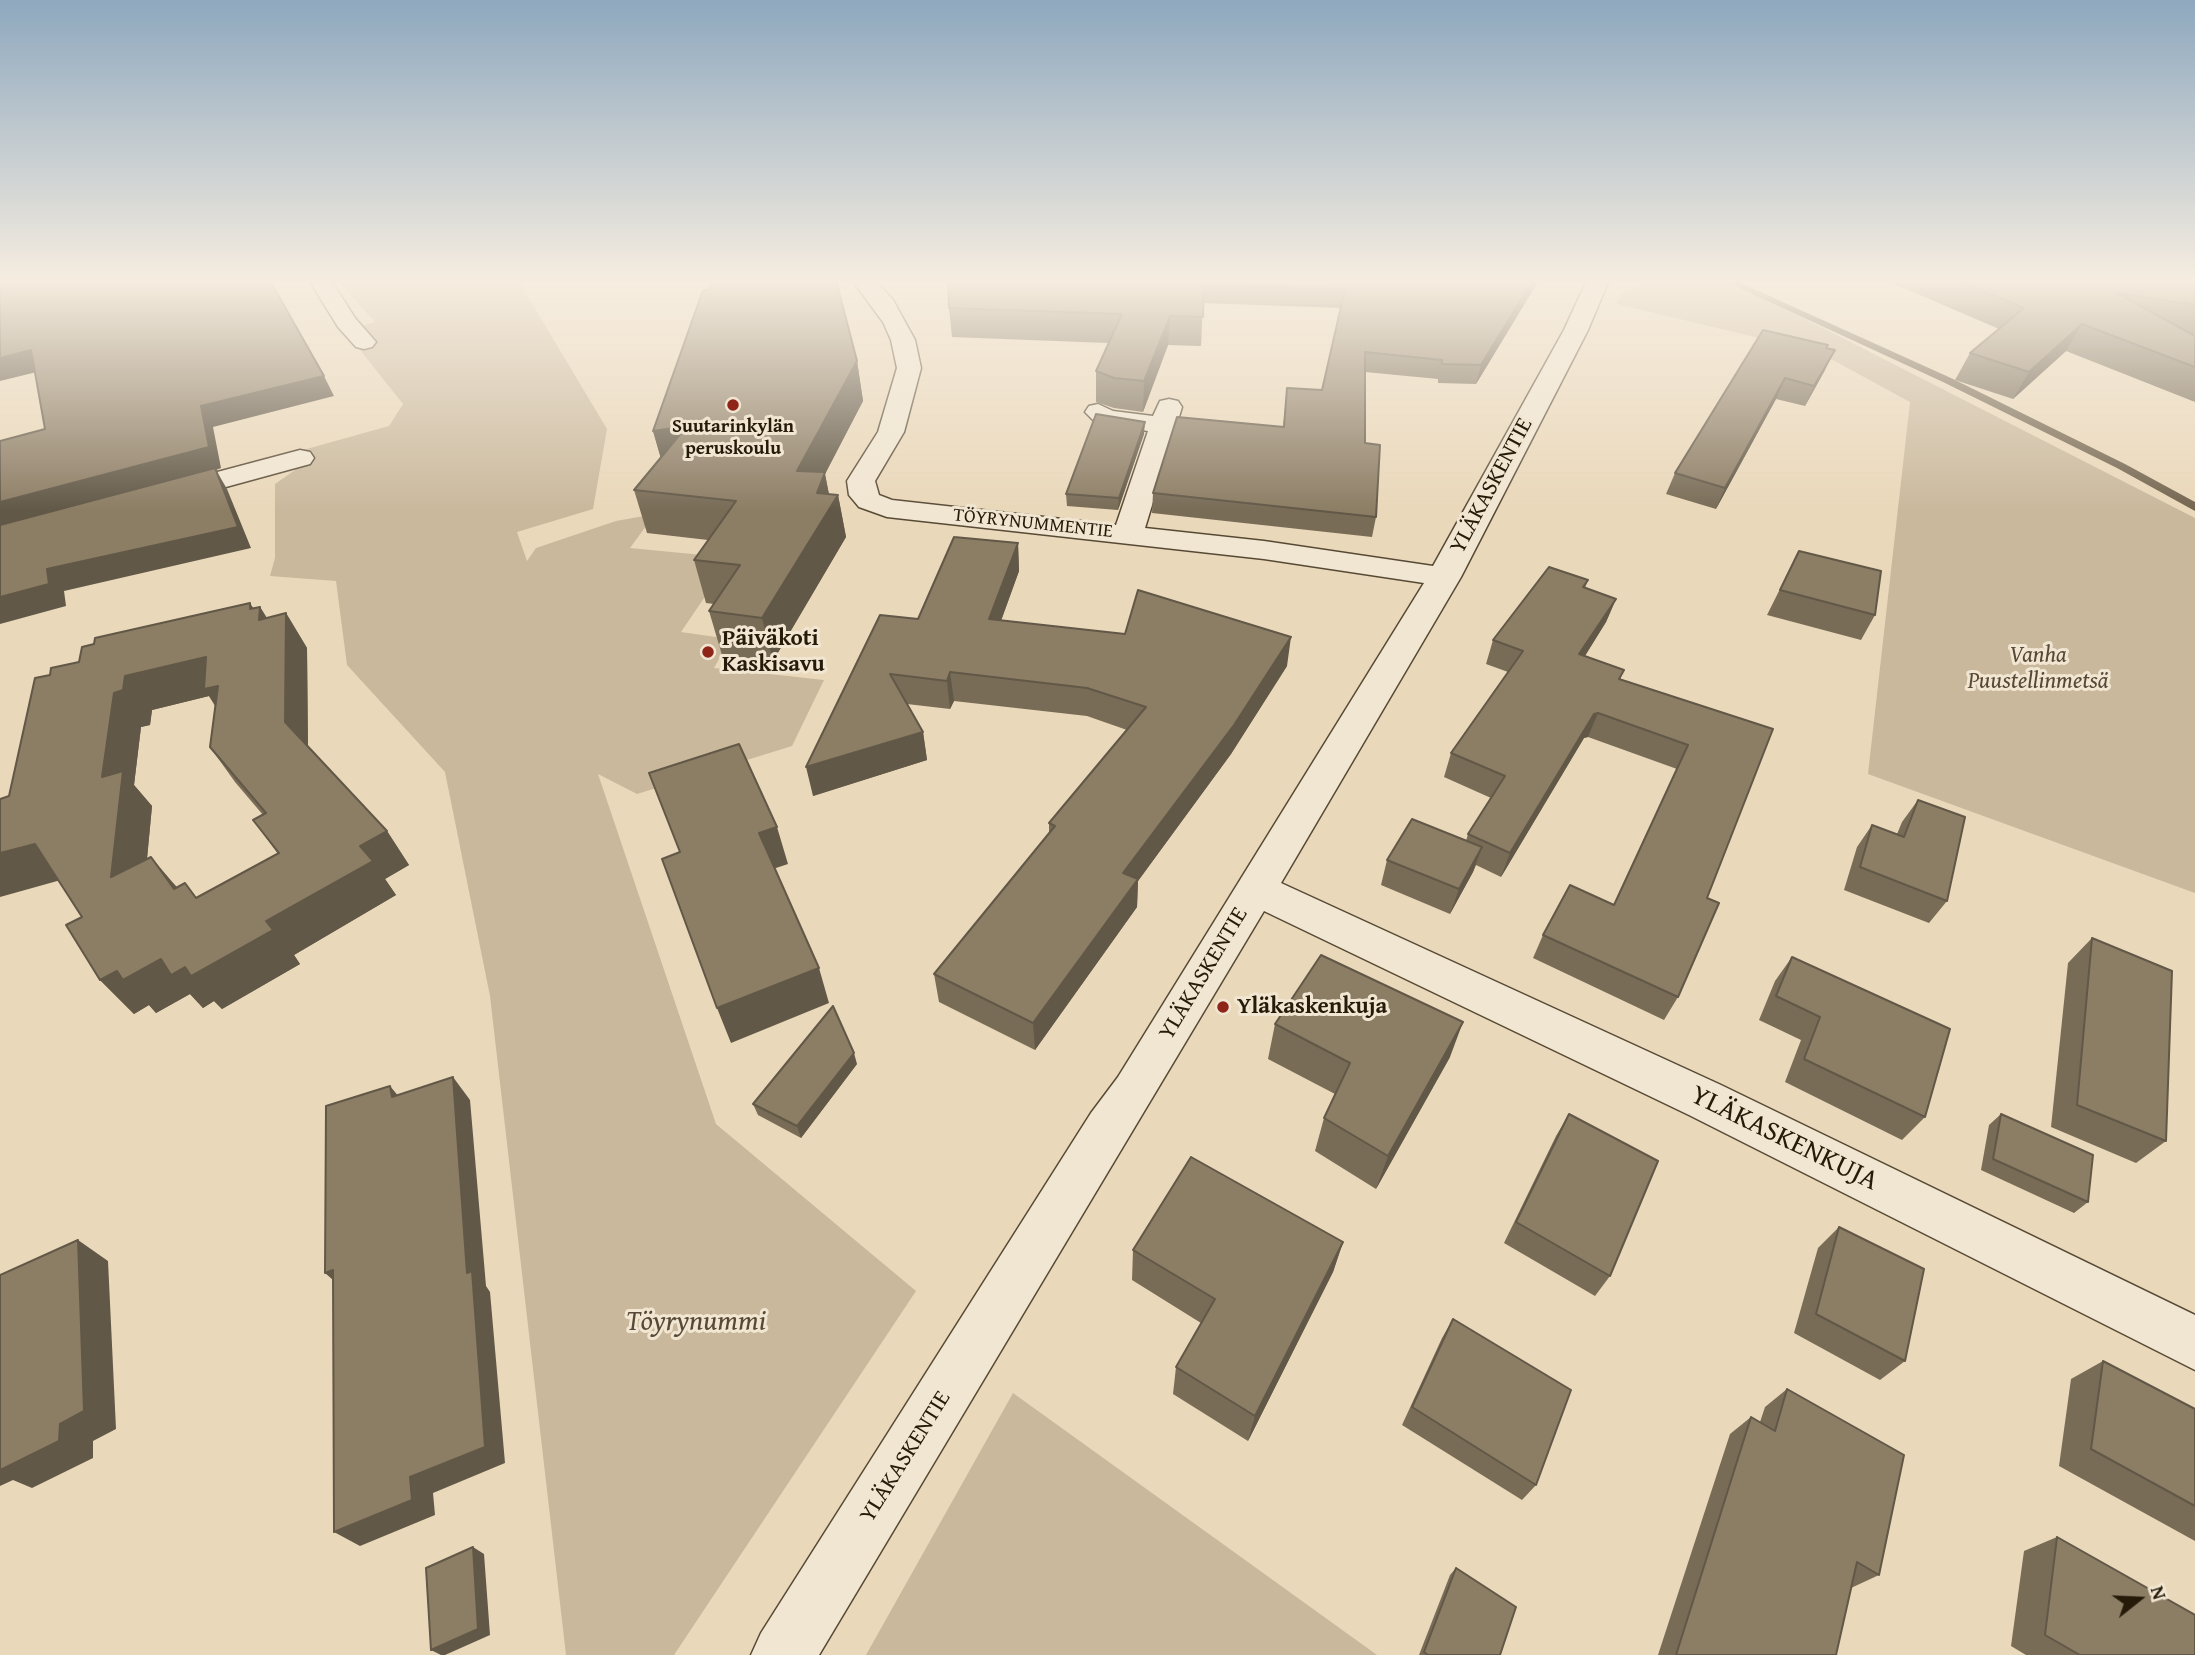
<!DOCTYPE html>
<html>
<head>
<meta charset="utf-8">
<style>
	body { margin:0 }
	#map { position:relative; width:2195px; height:1655px; overflow:hidden; background:#ead8ba; font-family:"Gentium Book Plus",serif }
	canvas { display:block }
	.north { position:absolute; left:2104px; top:1564px; width:70px; height:70px; -webkit-text-stroke:5px #f1e6d2; paint-order:stroke; rotate:72deg; font-size:19px; font-weight:700; line-height:28px; text-align:center; color:#261a09 }
	.north::after { content:''; display:block; margin:auto; width:24px; height:32px; background:#261a09; clip-path:polygon(50% 0,100% 100%,50% 72%,0 100%) }
</style>
</head>
<body>
<div id="map">
<canvas width="2195" height="1655"></canvas>
<div class="north">N</div>
</div>
<script>
const context = document.querySelector('canvas').getContext('2d');
context.lineJoin = 'round';
function fillPath(path, color) {
  context.fillStyle = color;
  context.fill(path, 'evenodd');
}
function shape(rows) {
  const path = new Path2D();
  for (const r of rows) {
    path.moveTo(r[0], r[1]);
    for (let i = 2; i < r.length; i += 2) path.lineTo(r[i], r[i + 1]);
  }
  return path;
}
function strokePath(path, color, width, dash) {
  context.strokeStyle = color;
  context.lineWidth = width;
  context.lineCap = dash ? 'butt' : 'round';
  context.setLineDash(dash || []);
  context.stroke(path);
}
function label(font, color, halo, rows, align = 'center') {
  context.font = font + ' "Gentium Book Plus",serif';
  context.lineWidth = 6;
  context.setLineDash([]);
  context.textBaseline = 'middle';
  context.strokeStyle = halo;
  context.fillStyle = color;
  for (const [text, x, y, turn = 0] of rows) {
    context.save();
    context.translate(x, y);
    context.rotate((+turn || 0) * Math.PI / 180);
    context.textAlign = isNaN(turn) ? turn : align;
    if (halo) context.strokeText(text, 0, 0);
    context.fillText(text, 0, 0);
    context.restore();
  }
}
const green = shape([
	[337,280,518,280,607,429,593,509,517,532,527,561,536,548,616,521,655,514,630,548,713,556,719,576,681,632,730,639,714,668,824,680,792,746,637,794,598,774,716,1124,916,1291,674,1655,566,1655,490,996,445,772,347,665,336,581,270,576,275,558,275,484,308,461,303,450,389,426,403,404,345,331,375,322],
	[1647,280,1729,280,2195,518,2195,893,1868,774,1910,402,1818,352,1616,304,1622,294],
	[1013,1393,1234,1552,1377,1655,866,1655]
]);
const stream = shape([
	[1722,280,1734,280,1951,378,2125,464,2195,502,2195,511,2117,468,1943,382,1722,280]
]);
const minor = shape([
	[309,280,331,280,355,318,376,342,372,347,364,349,356,347,338,327,309,280],
	[852,280,875,280,893,300,915,340,921,368,904,432,875,481,879,495,892,500,1116,525,1148,431,1097,424,1085,412,1089,406,1098,404,1113,411,1153,416,1160,401,1169,399,1178,401,1182,407,1145,528,1264,541,1433,566,1564,330,1587,280,1609,280,1588,330,1461,577,1281,883,1721,1085,2195,1315,2195,1370,1689,1115,1264,911,819,1655,751,1655,761,1633,1091,1113,1118,1077,1424,583,1264,559,887,517,859,507,849,495,847,481,878,432,897,368,891,340,883,322,852,280],
	[300,450,310,452,314,458,310,464,171,502,161,499,157,493,161,487,300,450]
]);
const wall = shape([
	[948,280,1539,280,1476,384,1438,383,1438,379,1365,372,1365,443,1376,517,1372,537,1152,513,1153,493,1283,427,1287,388,1322,390,1341,308,1203,303,1201,346,1168,345,1143,412,1114,408,1096,402,1096,371,1108,343,952,337,949,308],
	[1885,280,2195,280,2195,334,2192,334,2195,336,2195,402,2066,351,2013,399,1955,380,1970,353,1999,329],
	[708,290,857,361,863,401,825,474,829,494,838,495,846,537,773,661,722,655,709,611,714,604,706,603,694,560,708,540,647,533,634,490,661,458,653,431],
	[1763,330,1826,348,1825,370,1805,406,1776,399,1716,509,1666,494,1675,473],
	[1144,434,1118,510,1067,506,1066,494],
	[1018,543,1019,571,1001,621,1287,666,1231,754,1138,881,1137,907,1035,1050,939,1002,934,974,1049,834,1049,823,1127,730,1087,716,954,701,950,709,907,704,923,732,927,760,813,796,918,619],
	[1799,551,1875,615,1861,640,1767,615],
	[1588,580,1585,588,1616,599,1606,622,1585,656,1624,670,1620,679,1773,729,1707,898,1678,997,1664,1020,1533,958,1543,935,1614,904,1677,769,1588,737,1584,738,1501,877,1476,865,1473,872,1450,914,1381,885,1387,860,1466,841,1468,834,1491,798,1444,777,1451,753,1508,672,1486,664,1493,640],
	[260,607,267,618,286,613,307,648,308,746,387,831,409,865,385,879,396,895,294,955,300,964,222,1009,214,1001,203,1008,190,994,156,1013,149,1005,134,1014,100,980,82,917,9,796,50,675,79,662],
	[209,696,215,706,210,747,235,782,263,815,253,820,278,854,197,898,185,883,177,887,147,859,152,806,134,785,141,727,150,725,152,710],
	[1918,800,1947,901,1929,923,1844,890,1857,847,1872,825,1897,834,1902,822],
	[2092,938,2166,1141,2136,1163,2051,1127,2068,963],
	[1792,957,1925,1117,1902,1140,1785,1082,1801,1040,1759,1020,1775,981],
	[1275,1024,1450,1057,1376,1189,1315,1151,1324,1118,1335,1094,1268,1059],
	[857,1064,801,1138,758,1115,753,1104],
	[1569,1114,1610,1276,1595,1296,1504,1243,1556,1136],
	[2001,1114,2088,1202,2074,1213,1981,1170,1989,1125],
	[1839,1227,1905,1361,1880,1380,1794,1333,1818,1248],
	[1343,1242,1333,1272,1248,1441,1173,1394,1176,1367,1201,1323,1132,1280,1133,1250],
	[1453,1319,1536,1485,1522,1500,1402,1425,1442,1338],
	[2103,1361,2195,1409,2195,1541,2059,1466,2071,1379],
	[1787,1389,1879,1575,1851,1588,1836,1655,1658,1655,1730,1434,1751,1417,1760,1422,1765,1407],
	[2057,1537,2195,1655,2026,1655,2011,1646,2024,1551],
	[1456,1568,1500,1655,1419,1655,1450,1575]
]);
const shadedWall = shape([
	[1533,280,1539,280,1476,384,1481,365],
	[1170,316,1168,345,1143,412,1144,381],
	[2082,324,2066,351,2013,399,2029,372],
	[31,350,45,370,0,381,0,358],
	[1835,350,1825,370,1805,406,1814,386],
	[857,361,863,401,825,474,831,506,838,495,846,537,773,661,762,618,797,471],
	[324,376,334,396,213,427,221,468,216,470,227,489,251,548,64,591,66,606,0,624,0,502,201,406],
	[1785,378,1776,399,1716,509,1725,488],
	[1145,422,1144,434,1118,510,1119,498],
	[687,426,665,473,653,431],
	[1018,543,1019,571,991,648,989,619],
	[1616,599,1606,622,1571,678,1579,654],
	[250,603,259,617,260,607,281,641,281,654,250,609],
	[286,613,307,648,308,757,285,722],
	[1291,637,1287,666,1231,754,1138,881,1137,907,1035,1050,1033,1023,1123,873],
	[206,657,230,691,228,724,209,696,152,710,150,725,141,727,134,785,152,806,142,911,111,877,102,777,114,693,125,676],
	[950,672,954,701,950,709,947,681],
	[1598,713,1588,737,1584,738,1501,877,1510,853,1594,714],
	[923,732,927,760,813,796,806,767],
	[777,827,788,864,770,870,759,833],
	[387,831,409,865,385,879,396,895,294,955,300,964,222,1009,214,1001,203,1008,190,994,156,1013,149,1005,134,1014,100,980,117,971,161,959,266,921,360,846],
	[35,844,68,878,0,897,0,853],
	[1482,847,1473,872,1450,914,1459,889],
	[151,857,180,891,174,889],
	[819,968,829,1003,731,1043,717,1008],
	[1463,1022,1450,1057,1376,1189,1388,1156],
	[854,1053,857,1064,801,1138,797,1126],
	[453,1077,470,1100,486,1286,490,1292,505,1463,433,1493,435,1515,360,1546,334,1532,410,1477,467,1273],
	[390,1086,409,1109,392,1097],
	[78,1240,108,1261,116,1429,93,1441,93,1458,32,1488,13,1480,0,1486,0,1457,60,1424],
	[1343,1242,1333,1272,1248,1441,1255,1416],
	[333,1270,348,1293,325,1273],
	[473,1547,484,1554,490,1635,445,1655,441,1655,431,1650]
]);
const building = shape([
	[0,280,268,280,273,286,324,376,201,406,209,447,0,502,0,441,45,429,31,350,0,358,0,280],
	[713,280,836,280,857,361,797,471,825,472,817,493,838,495,762,618,709,611,740,565,694,560,736,501,634,490,687,426,653,431,703,290,708,290,713,280],
	[948,280,1204,280,1203,317,1170,316,1144,381,1114,378,1096,371,1122,314,949,308,948,280],
	[1204,280,1533,280,1481,365,1442,364,1442,360,1365,352,1365,443,1380,445,1376,517,1153,493,1177,417,1284,427,1287,388,1322,390,1345,289,1204,285,1204,280],
	[1957,280,2195,280,2195,305,2117,293,2195,336,2195,367,2082,324,2029,372,1970,353,2024,308,1957,280],
	[1763,330,1828,345,1826,348,1835,350,1814,386,1785,378,1725,488,1675,473,1763,330],
	[1096,414,1145,422,1119,498,1066,494,1096,414],
	[215,468,238,527,47,569,49,584,0,597,0,525,215,468],
	[954,537,1018,543,989,619,1125,634,1138,590,1291,637,1234,725,1123,873,1138,879,1033,1023,934,974,1055,826,1049,823,1146,707,1087,688,950,672,947,681,890,674,923,732,806,767,880,615,918,619,954,537],
	[1799,551,1881,571,1875,615,1780,590,1799,551],
	[1549,567,1588,580,1583,587,1616,599,1579,654,1624,670,1619,679,1773,729,1707,898,1719,903,1678,997,1543,935,1570,885,1614,905,1688,745,1598,713,1594,714,1510,853,1468,834,1505,776,1451,753,1523,651,1493,640,1549,567],
	[250,603,250,609,260,607,259,620,286,613,285,722,387,831,360,846,373,861,266,921,273,930,191,976,185,967,171,975,161,959,123,980,117,971,100,980,66,925,82,917,35,844,0,853,0,799,9,796,35,678,50,675,51,668,79,662,82,647,94,644,95,638,250,603],
	[206,657,204,689,218,686,210,747,266,813,253,820,279,853,196,898,185,883,174,889,151,857,111,877,123,771,102,777,114,693,123,690,125,676,206,657],
	[739,744,777,827,759,833,819,968,717,1008,662,859,680,852,649,773,739,744],
	[1918,800,1965,817,1947,901,1860,867,1872,825,1904,837,1918,800],
	[1412,819,1482,847,1459,889,1387,860,1412,819],
	[2092,938,2172,971,2166,1141,2077,1105,2092,938],
	[1321,955,1463,1022,1388,1156,1324,1118,1350,1063,1275,1024,1321,955],
	[1792,957,1950,1029,1925,1117,1804,1059,1820,1017,1776,996,1792,957],
	[833,1006,854,1053,797,1126,753,1104,833,1006],
	[453,1077,467,1273,472,1271,485,1447,410,1477,412,1500,334,1532,333,1270,325,1273,326,1106,390,1086,392,1097,453,1077],
	[1569,1114,1658,1161,1610,1276,1516,1222,1569,1114],
	[2001,1114,2093,1155,2088,1202,1993,1159,2001,1114],
	[1191,1157,1343,1242,1255,1416,1176,1367,1215,1299,1133,1250,1191,1157],
	[1839,1227,1924,1269,1905,1361,1816,1314,1839,1227],
	[78,1240,84,1411,60,1424,59,1441,0,1470,0,1275,78,1240],
	[1453,1319,1571,1390,1536,1485,1412,1407,1453,1319],
	[2103,1361,2195,1409,2195,1506,2091,1449,2103,1361],
	[1787,1389,1904,1455,1879,1575,1857,1562,1836,1655,1676,1655,1751,1417,1775,1431,1787,1389],
	[2057,1537,2195,1615,2195,1655,2080,1655,2045,1635,2057,1537],
	[473,1547,478,1629,431,1650,426,1568,473,1547],
	[1456,1568,1516,1607,1500,1655,1428,1655,1424,1652,1456,1568]
]);
const markers = [
	[733,405,7,"#8f2418"],
	[708,652,7,"#8f2418"],
	[1223,1007,7,"#8f2418"]
];
const farPoinames = [
	["Suutarinkylän",733,427],
	["peruskoulu",733,449]
];
const farStreetnames = [
	["TÖYRYNUMMENTIE",1033,524,6]
];
const streetNames = [
	["YLÄKASKENTIE",1492,486,-62],
	["YLÄKASKENTIE",1204,974,-59],
	["YLÄKASKENTIE",906,1457,-58]
];
const poiNames = [
	["Päiväkoti",722,639],
	["Kaskisavu",722,665],
	["Yläkaskenkuja",1237,1007]
];
const parkNames = [
	["Vanha",2038,656],
	["Puustellinmetsä",2038,682]
];
const nearStreetnames = [
	["YLÄKASKENKUJA",1784,1139,26]
];
const nearParknames = [
	["Töyrynummi",696,1323]
];
fillPath(green, '#c9b89c');
fillPath(stream, '#73654f');
strokePath(minor, '#574a35', 3);
fillPath(minor, '#f1e6d2');
fillPath(wall, '#786c57');
fillPath(shadedWall, '#625847');
fillPath(building, '#8c7d65');
strokePath(building, '#625847', 2);
const sky = context.createLinearGradient(0, 0, 0, 511);
sky.addColorStop(0, '#8ea8be');
sky.addColorStop(0.55, '#f6ede0');
sky.addColorStop(1, '#f6ede000');
context.fillStyle = sky;
context.fillRect(0, 0, 2195, 511);
for (const [x, y, r, color] of markers) {
  const dot = new Path2D();
  dot.arc(x, y, r, 0, 2 * Math.PI);
  context.fillStyle = color;
  context.fill(dot);
  strokePath(dot, '#f1e6d2', 2.5);
}
label('bold 19px', '#261a09', '#f1e6d2', farPoinames);
label('19px', '#261a09', '#f1e6d2', farStreetnames);
label('23px', '#261a09', '#f1e6d2', streetNames);
label('bold 23px', '#261a09', '#f1e6d2', poiNames, 'left');
label('italic 23px', '#574935', '#f1e6d2', parkNames);
label('28px', '#261a09', '#f1e6d2', nearStreetnames);
label('italic 28px', '#574935', '#f1e6d2', nearParknames);
</script>
</body>
</html>
